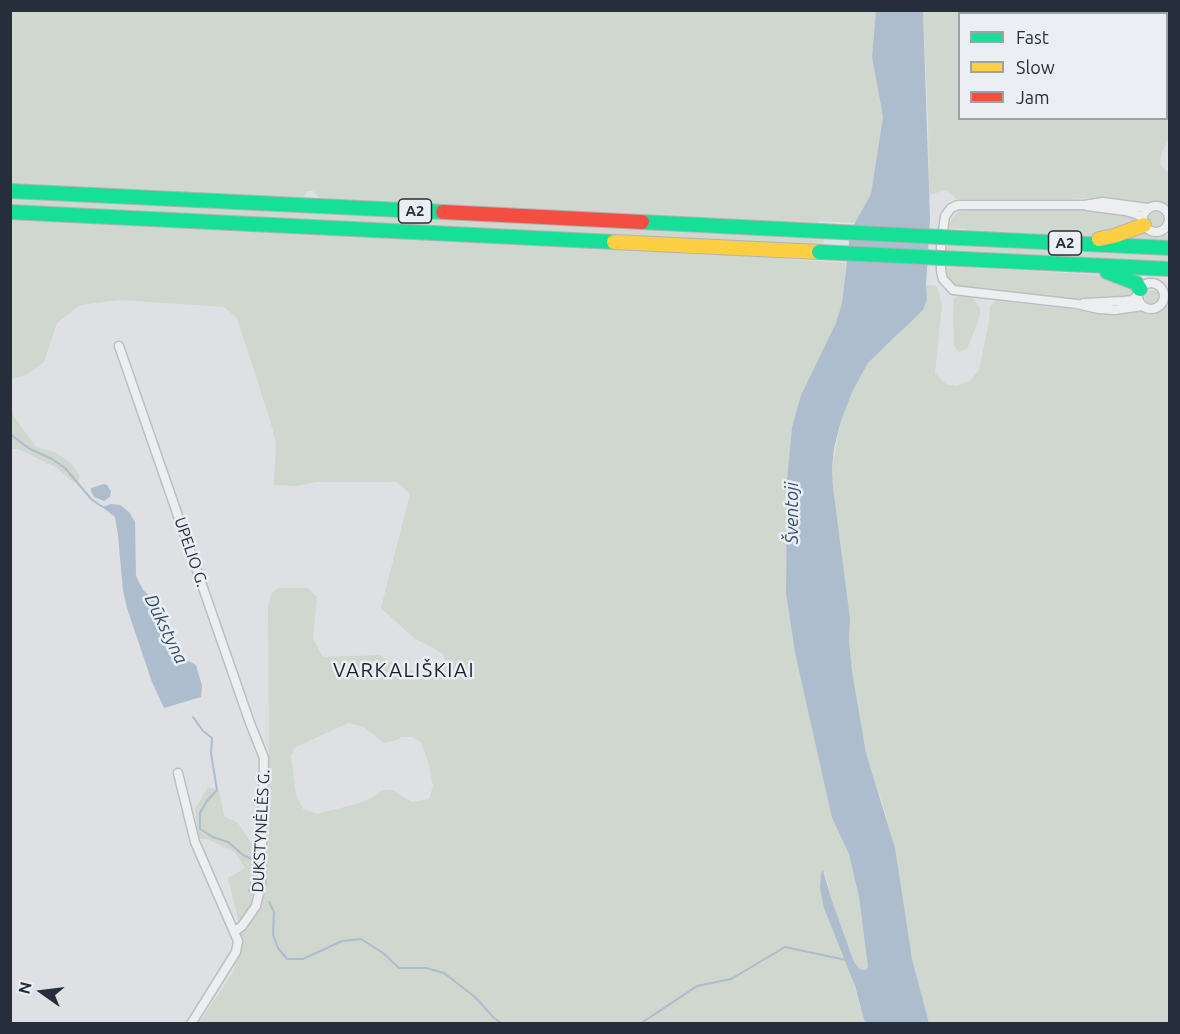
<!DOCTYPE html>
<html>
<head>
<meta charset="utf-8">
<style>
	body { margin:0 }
	#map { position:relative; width:1180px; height:1034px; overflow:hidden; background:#dee0e3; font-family:Ubuntu,sans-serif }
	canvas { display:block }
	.frame { position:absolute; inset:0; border:12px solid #272e3b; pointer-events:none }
	.legend { position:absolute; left:958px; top:12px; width:210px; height:108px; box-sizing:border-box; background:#ebeff3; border:2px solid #9da2a9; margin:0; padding:8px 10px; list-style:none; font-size:18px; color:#272e3b }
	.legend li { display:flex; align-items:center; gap:12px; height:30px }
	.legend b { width:30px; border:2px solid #9da2a9 }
	.north { position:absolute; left:12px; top:962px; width:60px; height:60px; -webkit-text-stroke:4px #ebeff3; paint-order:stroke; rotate:284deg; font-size:16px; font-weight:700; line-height:24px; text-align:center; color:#272e3b }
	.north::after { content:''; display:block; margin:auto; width:21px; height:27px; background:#272e3b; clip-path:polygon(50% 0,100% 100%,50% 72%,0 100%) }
</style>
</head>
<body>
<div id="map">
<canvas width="1180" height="1034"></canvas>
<div class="frame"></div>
<ul class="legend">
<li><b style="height:8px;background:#16e098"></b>Fast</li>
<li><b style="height:8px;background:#ffcf43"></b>Slow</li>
<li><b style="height:8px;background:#f24e42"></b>Jam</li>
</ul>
<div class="north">N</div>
</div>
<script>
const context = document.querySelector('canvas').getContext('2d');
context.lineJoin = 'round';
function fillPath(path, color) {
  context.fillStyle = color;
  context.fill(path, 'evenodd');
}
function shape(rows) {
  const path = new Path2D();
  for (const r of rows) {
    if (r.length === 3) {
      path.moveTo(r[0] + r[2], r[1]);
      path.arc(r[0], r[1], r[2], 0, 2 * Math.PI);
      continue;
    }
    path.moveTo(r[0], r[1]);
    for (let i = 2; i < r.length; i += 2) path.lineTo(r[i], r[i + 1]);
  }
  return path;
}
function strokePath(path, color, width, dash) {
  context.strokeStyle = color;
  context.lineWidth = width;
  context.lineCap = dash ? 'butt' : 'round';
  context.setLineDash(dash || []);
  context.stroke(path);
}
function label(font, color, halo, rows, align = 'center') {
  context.font = font + ' Ubuntu,sans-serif';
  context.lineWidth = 5;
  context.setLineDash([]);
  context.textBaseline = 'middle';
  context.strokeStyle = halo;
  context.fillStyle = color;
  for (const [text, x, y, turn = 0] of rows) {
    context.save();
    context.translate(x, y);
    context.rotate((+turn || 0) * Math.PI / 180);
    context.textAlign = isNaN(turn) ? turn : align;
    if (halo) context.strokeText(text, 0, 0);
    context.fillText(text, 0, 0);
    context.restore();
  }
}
const green = shape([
	[10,11,876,11,872,57,883,117,871,194,856,223,819,221,818,223,321,199,313,191,307,191,304,197,297,198,11,184],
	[923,11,1144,11,1143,14,960,14,960,118,1166,118,1167,85,1169,85,1169,139,1162,152,1160,160,1161,166,1169,173,1169,209,1167,206,1156,201,1145,204,1107,197,1068,199,957,199,946,190,929,195,928,117],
	[10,197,824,238,823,246,11,207],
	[981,208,1082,210,1122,214,1132,217,1135,222,1102,235,1091,236,966,231,966,229,948,228,952,218,960,211],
	[1156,219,7],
	[10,219,748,256,846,263,842,303,836,323,801,395,792,427,787,479,786,593,795,653,832,818,849,854,859,897,868,968,865,970,860,969,854,962,831,898,825,871,821,873,865,1023,199,1023,233,972,241,949,238,919,228,878,245,868,235,852,207,839,198,839,195,809,208,787,219,790,224,816,238,823,251,843,258,845,267,839,269,797,268,605,272,593,278,588,308,588,317,597,313,639,323,657,380,655,397,666,423,674,440,673,445,664,444,655,432,647,415,639,381,608,410,494,397,482,316,482,297,486,274,485,276,443,270,420,237,318,224,307,119,300,80,305,57,323,44,362,26,375,11,379],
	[348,723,364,727,384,743,394,741,402,737,412,737,421,742,429,765,433,786,429,799,412,802,392,790,382,790,375,796,357,804,317,814,303,809,296,795,291,756,294,748],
	[1142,230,1152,235,1169,235,1169,243,1121,239],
	[946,244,1169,254,1169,265,947,251],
	[959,267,1102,275,1125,282,1134,291,1132,295,1127,298,1076,299,970,290,954,285,947,275,946,268],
	[926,285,937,286,942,305,935,373,946,384,956,386,970,381,979,370,989,321,990,306,996,301,1097,312,1136,310,1150,315,1162,310,1169,299,1169,1023,929,1023,912,959,886,815,866,753,852,671,849,641,850,618,833,487,832,468,841,421,853,390,868,363,898,335,927,299],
	[1152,297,7],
	[957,296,973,298,980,308,980,316,967,349,959,352,954,346,953,317,954,298],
	[10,411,36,447,54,452,70,462,80,476,78,483,73,482,57,468,18,449,11,449]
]);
const water = shape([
	[876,11,923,11,930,219,926,285,927,299,923,310,868,363,853,390,841,421,834,448,832,468,833,487,850,618,849,641,852,671,866,753,895,848,912,959,929,1023,865,1023,855,986,824,908,820,889,821,873,823,870,831,898,854,962,860,969,865,970,868,967,859,897,849,854,832,818,795,653,786,593,787,479,792,427,801,395,836,323,842,303,849,243,851,230,871,194,883,117,872,57],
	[104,484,107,485,111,491,110,497,104,501,94,497,91,491,91,488],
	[111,504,120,505,129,512,135,522,136,576,143,590,153,599,161,613,167,641,174,653,196,665,202,686,201,697,164,708,152,682,127,608,123,591,118,535,115,517,102,507]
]);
const stream = shape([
	[10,434,30,449,52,459,65,468,92,500,103,507],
	[193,717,203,731,212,738,211,753,217,790,207,801,200,813,200,829,213,837,228,842,243,855,252,859,253,874,249,891,252,893],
	[269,902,274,912,273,935,278,948,287,959,303,959,342,941,361,939,383,953,399,968,426,968,444,973,475,997,494,1018,503,1024],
	[640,1024,697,986,731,979,785,947,846,960]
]);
const street = shape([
	[1156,219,13],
	[1087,206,1125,211,1136,214,1143,218],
	[1151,296,13],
	[1084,303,1124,301,1132,300,1138,295],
	[1142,306,1115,310,1099,309,1077,304,953,290,943,279,941,271,941,246,945,216,951,208,958,205,1084,205,1103,202,1148,208],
	[119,346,250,723,264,758,261,885,256,906,242,926,234,932],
	[178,773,195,842,238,941,236,952,191,1024]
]);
const fast = shape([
	[10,191,443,212],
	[10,212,614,242],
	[642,222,820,231],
	[961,238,1170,248],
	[962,259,1170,269],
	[1107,272,1136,283,1140,289]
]);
const slow = shape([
	[1099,239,1114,236,1144,225],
	[614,242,819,252]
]);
const jam = shape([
	[443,212,642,222]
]);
const fastBridge = shape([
	[820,231,961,238],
	[819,252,962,259]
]);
const shields = [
	[415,211,33],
	[1065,243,33]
];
const shieldNames = [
	["A2",415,211],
	["A2",1065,243]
];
const streetNames = [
	["UPELIO G.",191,552,71],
	["DUKSTYNĖLĖS G.",261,831,-87]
];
const waterNames = [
	["Šventoji",792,513,-90],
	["Dūkstyna",166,629,64]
];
const quarterNames = [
	["VARKALIŠKIAI",404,670]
];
fillPath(green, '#cfd7cf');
fillPath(water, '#adbdcd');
strokePath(stream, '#adbdcd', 2);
strokePath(street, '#bcbec1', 11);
strokePath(fast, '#b0b3b8', 16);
strokePath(slow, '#b0b3b8', 16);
strokePath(jam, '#b0b3b8', 16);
strokePath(street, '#edeef0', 8);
strokePath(fast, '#16e098', 14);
strokePath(slow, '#ffcf43', 14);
strokePath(jam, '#f24e42', 14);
strokePath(fastBridge, '#b0b3b8', 16, []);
strokePath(fastBridge, '#16e098', 14);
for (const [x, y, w] of shields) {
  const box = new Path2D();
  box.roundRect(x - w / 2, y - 12, w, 24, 4.5);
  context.fillStyle = '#ebeff3';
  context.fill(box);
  strokePath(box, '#272e3b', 1.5);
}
label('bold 15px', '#272e3b', null, shieldNames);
label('16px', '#272e3b', '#ebeff3', streetNames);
label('italic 18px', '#334d6c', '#ebeff3', waterNames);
context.letterSpacing = '1.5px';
label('20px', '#191f2b', '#ebeff3', quarterNames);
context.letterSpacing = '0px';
</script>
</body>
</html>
